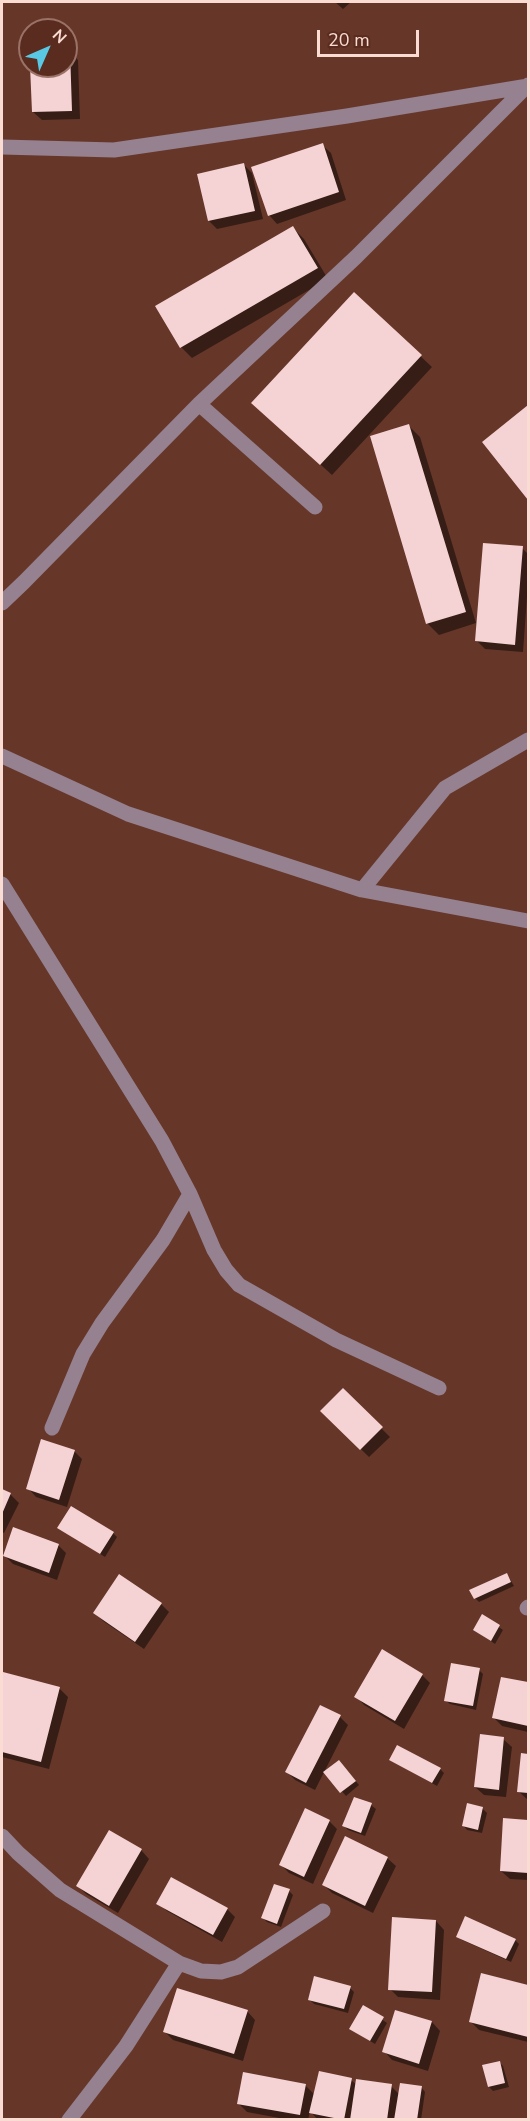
<!DOCTYPE html>
<html>
<head>
<meta charset="utf-8">
<style>
	body { margin:0 }
	#map { position:relative; width:530px; height:2121px; overflow:hidden; background:#663729; font-family:"Nunito Sans",sans-serif }
	canvas { display:block }
	.frame { position:absolute; inset:0; border:3px solid #fadcd3; pointer-events:none }
	.north { position:absolute; left:18px; top:18px; width:60px; height:60px; box-sizing:border-box; background:#5a2c1f; border:2px solid #9a7267; border-radius:50%; rotate:45deg; font-size:16px; font-weight:700; line-height:24px; text-align:center; color:#fadcd3 }
	.north::after { content:''; display:block; margin:auto; width:21px; height:27px; background:#59c8e4; clip-path:polygon(50% 0,100% 100%,50% 72%,0 100%) }
	.scale { position:absolute; left:317px; top:30px; width:102px; height:27px; box-sizing:border-box; border:3px solid #fadcd3; border-top:0; padding-left:8px; font-size:18px; line-height:21px; white-space:nowrap; color:#fadcd3; -webkit-text-stroke:4px #5a2c1f; paint-order:stroke }
</style>
</head>
<body>
<div id="map">
<canvas width="530" height="2121"></canvas>
<div class="frame"></div>
<div class="north">N</div>
<div class="scale">20 m</div>
</div>
<script>
const context = document.querySelector('canvas').getContext('2d');
context.lineJoin = 'round';
function fillPath(path, color) {
  context.fillStyle = color;
  context.fill(path, 'evenodd');
}
function shape(rows) {
  const path = new Path2D();
  for (const r of rows) {
    path.moveTo(r[0], r[1]);
    for (let i = 2; i < r.length; i += 2) path.lineTo(r[i], r[i + 1]);
  }
  return path;
}
function strokePath(path, color, width, dash) {
  context.strokeStyle = color;
  context.lineWidth = width;
  context.lineCap = dash ? 'butt' : 'round';
  context.setLineDash(dash || []);
  context.stroke(path);
}
const shadow = shape([
	[335,2,351,2,343,9],
	[66,52,70,52,78,60,80,119,42,120,33,112,32,66,66,66],
	[322,145,331,153,346,200,277,224,269,215],
	[243,164,252,173,263,219,217,229,209,221],
	[293,228,304,239,328,279,192,358,181,347],
	[354,294,432,367,332,475,265,414],
	[528,407,528,497,484,442],
	[409,426,420,437,476,623,439,635,427,623],
	[522,548,528,554,528,583,523,652,485,649,477,641],
	[343,1390,390,1437,369,1457,322,1411],
	[74,1451,82,1459,67,1507,36,1497,28,1488],
	[2,1490,10,1494,19,1503,4,1533,2,1532],
	[59,1528,113,1533,117,1537,105,1557],
	[58,1545,66,1553,57,1580,13,1564,5,1556],
	[507,1574,514,1586,479,1602,475,1598],
	[161,1604,169,1612,144,1649,103,1621,95,1613],
	[483,1616,503,1630,495,1644,475,1630],
	[479,1670,483,1674,476,1710,450,1704,445,1700],
	[4,1674,59,1688,68,1697,49,1769,2,1757,2,1682],
	[422,1675,430,1683,404,1729,364,1705,356,1696],
	[502,1678,528,1684,528,1732,502,1726,494,1718],
	[340,1717,348,1725,315,1790,295,1780,287,1772],
	[503,1739,512,1747,506,1797,484,1795,475,1787],
	[523,1754,528,1755,528,1800,518,1791],
	[391,1760,440,1769,444,1773,437,1786],
	[343,1766,359,1785,346,1796,325,1772],
	[355,1799,371,1805,376,1809,365,1836,348,1830,344,1826],
	[468,1805,483,1809,487,1813,482,1833,467,1830,463,1825],
	[505,1820,528,1822,528,1880,510,1879,501,1871],
	[329,1821,337,1829,313,1884,289,1873,281,1865],
	[141,1850,149,1859,118,1913,86,1894,78,1886],
	[387,1858,396,1866,373,1913,332,1893,324,1885],
	[289,1891,293,1895,281,1927,267,1922,263,1918],
	[158,1903,227,1909,235,1917,222,1942,167,1911],
	[436,1921,444,1930,440,2000,398,1997,390,1989],
	[458,1936,515,1940,519,1944,511,1962,462,1940],
	[482,1975,528,1986,528,2042,479,2030,471,2022],
	[350,1988,354,1992,348,2013,314,2004,310,2000],
	[364,2007,387,2023,375,2044,355,2032],
	[247,2011,255,2020,243,2061,173,2040,165,2032],
	[396,2011,432,2022,440,2031,428,2071,392,2060,384,2051],
	[499,2062,503,2066,509,2087,493,2091,489,2087],
	[351,2080,357,2085,391,2086,400,2095,421,2087,425,2092,421,2120,318,2120,310,2111,308,2120,290,2120,247,2112,239,2104,305,2085,315,2095]
]);
const building = shape([
	[70,50,72,111,32,112,30,66,66,66,66,51],
	[323,143,339,192,268,216,251,167],
	[244,163,255,211,208,221,197,174],
	[293,226,318,268,180,348,155,306],
	[354,292,422,355,320,465,251,403],
	[528,405,528,500,482,442],
	[409,424,466,612,426,624,370,436],
	[483,543,523,546,515,645,475,641],
	[343,1388,383,1427,360,1450,320,1411],
	[41,1439,75,1450,59,1500,26,1489],
	[2,1489,11,1493,2,1514],
	[71,1506,114,1532,100,1554,57,1528],
	[13,1527,59,1544,49,1573,3,1556],
	[507,1573,511,1582,474,1599,469,1590],
	[119,1574,162,1603,135,1642,93,1613],
	[482,1614,500,1625,491,1641,473,1630],
	[382,1649,423,1674,395,1721,354,1697],
	[451,1663,480,1668,473,1706,444,1701],
	[3,1672,60,1687,41,1762,2,1752],
	[501,1677,528,1682,528,1726,492,1718],
	[320,1705,341,1715,306,1783,285,1772],
	[480,1734,504,1737,499,1790,474,1787],
	[397,1745,441,1768,432,1783,389,1760],
	[521,1753,528,1754,528,1793,517,1792],
	[339,1760,356,1781,340,1793,323,1772],
	[354,1797,372,1803,361,1833,342,1826],
	[467,1803,483,1807,478,1830,462,1826],
	[305,1808,330,1820,304,1877,279,1865],
	[503,1818,528,1820,528,1873,500,1871],
	[109,1830,142,1849,109,1906,76,1886],
	[345,1836,388,1857,365,1906,322,1885],
	[171,1877,228,1908,213,1935,156,1904],
	[274,1884,290,1889,277,1924,261,1918],
	[465,1916,516,1939,506,1959,456,1937],
	[392,1917,436,1920,432,1992,388,1990],
	[481,1973,528,1985,528,2037,469,2022],
	[314,1976,351,1986,344,2009,308,2000],
	[177,1988,248,2010,234,2054,163,2032],
	[363,2005,384,2017,370,2041,349,2029],
	[395,2010,432,2021,419,2064,382,2052],
	[500,2061,505,2083,488,2087,482,2065],
	[319,2071,352,2078,344,2120,309,2113],
	[243,2072,306,2084,300,2115,237,2104],
	[356,2079,392,2084,387,2120,350,2120],
	[400,2083,422,2086,417,2120,394,2120]
]);
const minor = shape([
	[2,147,114,150,347,116,528,86],
	[199,404,315,507],
	[2,603,24,582,199,404,356,257,528,85],
	[2,756,128,814,362,890,528,921],
	[2,884,162,1141,190,1194,214,1250,226,1270,239,1285,336,1340,439,1388],
	[362,890,445,788,528,740],
	[52,1428,83,1354,102,1323,163,1240,190,1194],
	[527,1608,528,1607],
	[2,1836,18,1853,60,1890,179,1963,201,1971,221,1972,238,1967,323,1911],
	[69,2120,126,2046,179,1963]
]);
fillPath(shadow, '#0007');
fillPath(building, '#f5d2d3');
strokePath(minor, '#968190', 15);
</script>
</body>
</html>
